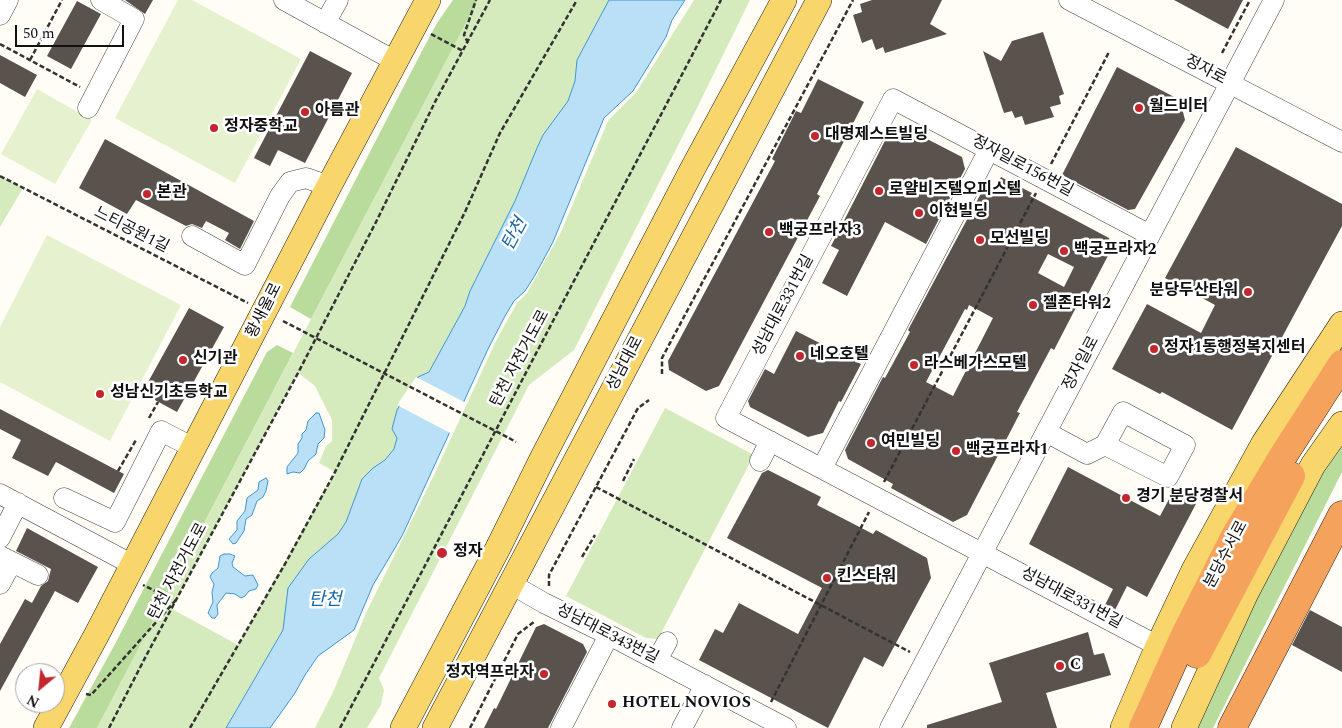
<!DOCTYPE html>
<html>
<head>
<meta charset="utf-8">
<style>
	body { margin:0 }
	#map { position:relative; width:1342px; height:728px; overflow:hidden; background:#fffdf5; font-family:Spectral,serif }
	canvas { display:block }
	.north { position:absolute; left:15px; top:663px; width:50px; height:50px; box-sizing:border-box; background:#fff; border:1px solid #a0a0a0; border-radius:50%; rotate:208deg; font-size:14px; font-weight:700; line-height:20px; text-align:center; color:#111 }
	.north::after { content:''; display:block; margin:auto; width:18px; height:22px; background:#c4262e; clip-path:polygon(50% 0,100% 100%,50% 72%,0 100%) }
	.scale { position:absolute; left:15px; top:25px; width:109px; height:22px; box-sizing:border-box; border:2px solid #111; border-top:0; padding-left:6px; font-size:15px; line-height:18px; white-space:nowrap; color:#111; -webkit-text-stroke:4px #fff; paint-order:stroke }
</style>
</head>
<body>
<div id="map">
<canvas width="1342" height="728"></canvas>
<div class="north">N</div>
<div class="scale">50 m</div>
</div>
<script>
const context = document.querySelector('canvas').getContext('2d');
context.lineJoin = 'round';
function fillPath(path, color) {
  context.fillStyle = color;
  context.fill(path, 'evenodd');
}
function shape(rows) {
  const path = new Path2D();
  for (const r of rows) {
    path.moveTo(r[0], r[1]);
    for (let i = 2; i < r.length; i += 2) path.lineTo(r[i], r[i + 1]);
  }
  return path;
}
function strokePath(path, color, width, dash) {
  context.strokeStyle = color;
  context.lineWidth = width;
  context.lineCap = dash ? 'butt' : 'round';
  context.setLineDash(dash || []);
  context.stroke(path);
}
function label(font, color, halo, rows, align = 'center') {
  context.font = font + ' Spectral,"Noto Sans KR",serif';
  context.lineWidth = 5;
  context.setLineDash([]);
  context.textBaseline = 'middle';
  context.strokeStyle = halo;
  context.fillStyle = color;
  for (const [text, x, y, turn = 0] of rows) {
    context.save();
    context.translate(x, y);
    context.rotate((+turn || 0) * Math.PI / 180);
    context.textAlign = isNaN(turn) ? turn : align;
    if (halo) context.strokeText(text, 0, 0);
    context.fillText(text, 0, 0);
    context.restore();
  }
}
const green = shape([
	[478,0,609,0,577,60,575,81,568,101,543,135,537,148,515,201,470,291,465,306,429,372,394,449,385,460,373,468,362,479,346,522,338,534,309,559,286,610,283,630,226,728,97,728],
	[298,373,315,386,332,420,332,441,326,446,319,463,335,472,238,645,172,609],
	[694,0,750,0,696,110,574,350,529,385,379,678,384,690,381,705,367,728,315,728,334,690,366,613,434,475,496,341,517,303,527,293,561,232,608,121,637,91],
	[0,176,23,188,0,227],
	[665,408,754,455,658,639,646,638,566,596]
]);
const forest = shape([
	[453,0,478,0,311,319,290,307,422,51,437,23],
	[277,345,293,353,97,728,69,728,115,644,267,352],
	[1342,445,1342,472,1213,728,1192,728,1256,594,1329,461]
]);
const pitch = shape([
	[178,0,192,0,301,59,235,183,115,118],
	[37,89,92,120,55,184,1,154],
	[47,235,181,305,110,441,0,382,0,327]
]);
const water = shape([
	[609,0,685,0,672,20,666,37,633,91,604,118,553,242,534,277,525,291,514,301,505,316,488,349,402,536,373,585,354,630,318,656,305,675,295,693,270,728,226,728,283,630,288,588,309,559,338,534,346,522,362,479,373,468,385,460,394,449,397,438,392,429,397,410,418,377,429,372,465,306,470,291,515,201,537,148,543,135,568,101,575,81,577,60,609,0],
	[316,413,319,413,325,430,324,438,318,444,316,454,308,461,304,469,300,473,293,472,287,474,287,467,298,453,298,444,302,438,302,434,306,430,308,421,316,413],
	[266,478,268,481,266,491,263,497,257,501,252,515,246,519,244,531,236,543,233,544,229,539,237,530,237,521,245,511,247,498,258,490,259,482,266,478],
	[224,554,230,554,235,556,232,563,233,567,245,576,253,575,258,585,256,589,249,591,245,596,241,598,235,594,226,593,217,605,218,614,215,618,212,618,208,613,213,602,212,592,214,584,210,577,212,573,218,568,220,556,224,554]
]);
const pier = shape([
	[416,377,466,403,452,434,397,405]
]);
const building = shape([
	[125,0,153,0,145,14],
	[872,0,942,0,930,24,947,34,885,53,883,47,876,50,872,39,862,43,853,15,862,12,860,4],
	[1174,0,1243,0,1228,29],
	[77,1,101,14,71,69,47,56],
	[1043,32,1064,94,1059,96,1061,104,1050,107,1054,117,1025,125,1022,116,1015,118,1012,111,1004,113,983,51,1001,61,1012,41],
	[310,51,352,73,305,163,278,150,270,166,254,158],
	[0,55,37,75,25,97,0,83],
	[1117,67,1180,100,1185,120,1135,209,1128,210,1062,175],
	[818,79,864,102,817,194,820,196,719,386,706,391,669,370,668,361,775,161,772,159,796,111,801,113],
	[900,125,962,157,965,169,926,244,885,222,847,296,822,283,839,250,831,246,891,129],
	[105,139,254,221,240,249,225,240,229,233,206,221,202,228,192,224,186,226,136,200,127,214,79,188],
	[1236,147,1342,204,1342,226,1232,430,1162,392,1160,394,1112,369,1147,304,1201,333,1215,305,1165,278],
	[1001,177,1032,193,1030,196,1109,238,1112,248,1088,294,1084,292,1054,350,1051,348,1017,412,1020,413,967,515,953,522,891,488,893,484,848,459,845,450,883,377,885,378,910,332,908,330,986,184,995,189],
	[1048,254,1074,267,1064,287,1038,273],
	[969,305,993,318,953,396,926,382,965,309,967,310],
	[189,308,224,327,177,412,142,393],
	[796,331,861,364,841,402,839,401,823,433,808,437,750,407,748,401,765,369,774,374],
	[0,409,124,474,114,493,56,462,48,476,12,458,21,440,0,429],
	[1068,467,1160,516,1175,488,1198,500,1147,597,1127,586,1115,610,1105,605,1113,589,1029,544],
	[768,470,821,497,817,505,873,534,876,530,927,558,931,578,883,667,864,657,828,728,699,660,715,629,723,633,739,603,798,634,822,588,727,538,762,473],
	[27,528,98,567,78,603,55,591,0,691,0,644,25,599,32,603,41,586,48,581,51,569,16,551],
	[1310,610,1342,627,1342,672,1292,645],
	[544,624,583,644,587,652,548,728,484,728,494,708,496,709,536,627],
	[1088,632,1094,655,1104,653,1111,675,1046,693,1057,728,927,728,927,725,1002,702,989,663]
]);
const path = shape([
	[431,34,463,51],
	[468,43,464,35,476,0],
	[0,44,80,87],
	[1222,53,1250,0],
	[30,60,62,0],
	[1051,164,1109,52],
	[0,176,248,303],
	[662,374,662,358,853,0],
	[149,418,158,402],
	[509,438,516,442],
	[118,471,136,440],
	[623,481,634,459],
	[884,482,1036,193],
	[596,487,910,652],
	[582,557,595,535],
	[549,586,549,575,638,408,649,400],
	[86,694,91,695,175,601,143,585],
	[771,702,869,512],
	[109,728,146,656,298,373,376,222,436,100,490,0],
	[190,728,285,564,334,474,465,212,500,133,577,0],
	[340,728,721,0],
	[470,728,518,634,534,622]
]);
const minor = shape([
	[284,0,395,61],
	[1069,0,1342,142],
	[0,15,8,0],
	[325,23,338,0],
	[88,108,134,19,101,0],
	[1150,235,893,99,726,418,1158,646],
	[192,236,245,265,280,196,290,182,306,178,329,186],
	[1046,432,1087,454,1105,445,1123,412,1185,445,1168,477,1105,445],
	[760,461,770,441],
	[822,468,989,150],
	[0,494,133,565],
	[64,498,115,522,161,431,194,448],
	[0,538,18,503],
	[0,556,38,575],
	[0,584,12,562],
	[511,584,544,603,609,635,786,728],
	[657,660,667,642],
	[561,728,609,635],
	[682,728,705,685],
	[890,728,1274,0]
]);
const major = shape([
	[46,728,97,634,329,186,428,0],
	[403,728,498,548,543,457,692,170,784,0],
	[435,728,819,0],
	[1123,728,1158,646,1194,570,1264,443,1342,324],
	[1184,728,1245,595,1313,465,1342,424]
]);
const highway = shape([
	[1197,654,1291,476],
	[1143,728,1185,635,1234,538,1283,456,1342,364],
	[1232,728,1342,515]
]);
const pathBridge = shape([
	[283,321,509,438]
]);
const markers = [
	[1139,108,5,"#c4262e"],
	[305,112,5,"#c4262e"],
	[214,128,5,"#c4262e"],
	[815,136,5,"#c4262e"],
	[879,191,5,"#c4262e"],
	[147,194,5,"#c4262e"],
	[919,213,5,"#c4262e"],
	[769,232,5,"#c4262e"],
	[980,240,5,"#c4262e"],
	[1064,251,5,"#c4262e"],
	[1248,292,5,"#c4262e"],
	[1033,305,5,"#c4262e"],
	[1154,349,5,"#c4262e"],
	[800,356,5,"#c4262e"],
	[183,360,5,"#c4262e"],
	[914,365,5,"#c4262e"],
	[100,394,5,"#c4262e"],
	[871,443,5,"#c4262e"],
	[956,451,5,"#c4262e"],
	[1126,498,5,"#c4262e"],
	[442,553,6,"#c4262e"],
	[827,578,5,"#c4262e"],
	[1060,666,5,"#c4262e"],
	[544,674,5,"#c4262e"],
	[612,704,5,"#c4262e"]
];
const streetNames = [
	["정자로",1205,71,28],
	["정자일로156번길",1022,167,28],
	["느티공원1길",131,231,27],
	["성남대로331번길",784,306,-62],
	["황새울로",265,311,-63],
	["탄천 자전거도로",521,359,-62],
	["성남대로",626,364,-62],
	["정자일로",1082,364,-62],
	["분당수서로",1227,555,-62],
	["탄천 자전거도로",179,572,-62],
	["성남대로331번길",1071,599,28],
	["성남대로343번길",607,635,27]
];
const poiNames = [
	["월드비터",1149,108],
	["아름관",315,112],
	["정자중학교",224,128],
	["대명제스트빌딩",825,136],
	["로얄비즈텔오피스텔",889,191],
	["본관",157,194],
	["이현빌딩",929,213],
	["백궁프라자3",779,232],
	["모선빌딩",990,240],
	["백궁프라자2",1074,251],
	["분당두산타워",1238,292,"right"],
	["젤존타워2",1043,305],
	["정자1동행정복지센터",1164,349],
	["네오호텔",810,356],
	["신기관",193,360],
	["라스베가스모텔",924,365],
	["성남신기초등학교",110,394],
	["여민빌딩",881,443],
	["백궁프라자1",966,451],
	["경기 분당경찰서",1136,498],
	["정자",453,553],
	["킨스타워",837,578],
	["C",1070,666],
	["정자역프라자",534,674,"right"],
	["HOTEL NOVIOS",622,704]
];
const waterNames = [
	["탄천",516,235,-62],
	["탄천",325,601]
];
fillPath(green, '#d5ebbd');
fillPath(forest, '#b9dc9c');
fillPath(pitch, '#e6f2cf');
fillPath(water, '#b9e0f7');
strokePath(water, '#3f96cf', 1);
fillPath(pier, '#fffdf5');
fillPath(building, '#5a524d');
strokePath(minor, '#444', 21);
strokePath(major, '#222', 26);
strokePath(highway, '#222', 29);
strokePath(path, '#333', 2.5, [5, 2.5]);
strokePath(minor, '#fff', 20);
strokePath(major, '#f9d66b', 25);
strokePath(highway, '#f5a25d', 28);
strokePath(pathBridge, '#333', 2.5, [5, 2.5]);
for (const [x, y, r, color] of markers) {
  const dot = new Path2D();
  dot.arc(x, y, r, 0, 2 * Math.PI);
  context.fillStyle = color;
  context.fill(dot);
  strokePath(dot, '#fff', 2);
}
label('16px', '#111', '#fff', streetNames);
label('bold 16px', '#111', '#fff', poiNames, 'left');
label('italic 18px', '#1768a6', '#fff', waterNames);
</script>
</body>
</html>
